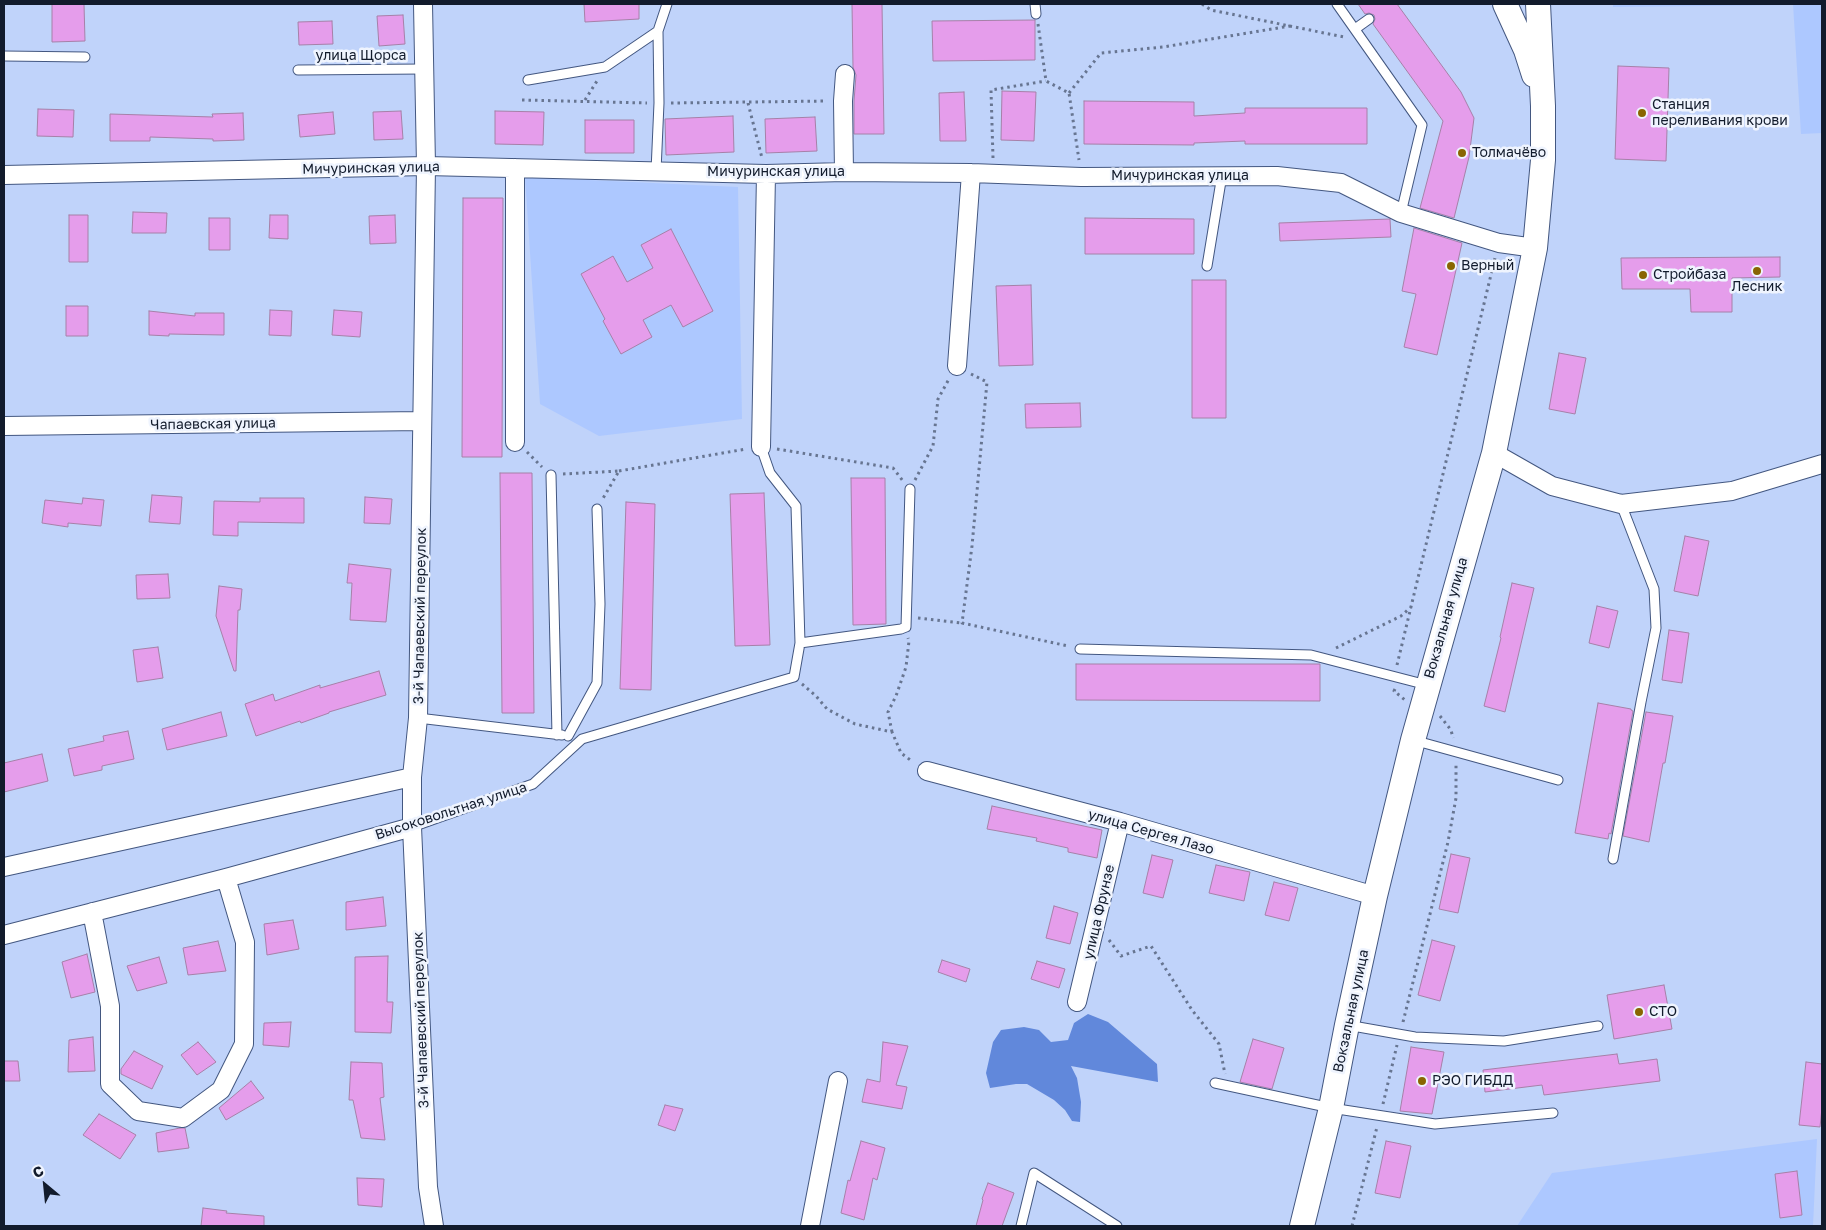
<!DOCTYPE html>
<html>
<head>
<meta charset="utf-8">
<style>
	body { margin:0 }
	#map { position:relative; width:1826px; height:1230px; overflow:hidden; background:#c0d3fa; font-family:"Golos Text",sans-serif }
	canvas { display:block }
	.frame { position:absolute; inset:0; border:5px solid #121b2c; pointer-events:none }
	.north { position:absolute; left:20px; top:1160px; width:50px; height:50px; -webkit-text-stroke:4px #eff4fe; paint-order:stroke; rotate:332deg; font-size:14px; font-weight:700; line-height:20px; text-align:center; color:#121b2c }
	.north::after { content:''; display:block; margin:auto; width:18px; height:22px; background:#121b2c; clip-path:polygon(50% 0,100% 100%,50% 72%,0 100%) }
</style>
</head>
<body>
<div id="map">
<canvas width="1826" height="1230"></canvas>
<div class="frame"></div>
<div class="north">С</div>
</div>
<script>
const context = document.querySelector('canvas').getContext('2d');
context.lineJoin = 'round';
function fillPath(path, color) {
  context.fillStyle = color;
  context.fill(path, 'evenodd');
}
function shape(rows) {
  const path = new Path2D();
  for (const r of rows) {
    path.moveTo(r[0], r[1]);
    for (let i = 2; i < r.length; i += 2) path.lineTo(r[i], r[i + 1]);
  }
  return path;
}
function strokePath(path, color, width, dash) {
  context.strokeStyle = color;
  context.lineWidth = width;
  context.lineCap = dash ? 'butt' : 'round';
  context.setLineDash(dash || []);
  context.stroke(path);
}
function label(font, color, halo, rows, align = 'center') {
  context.font = font + ' "Golos Text",sans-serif';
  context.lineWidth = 5;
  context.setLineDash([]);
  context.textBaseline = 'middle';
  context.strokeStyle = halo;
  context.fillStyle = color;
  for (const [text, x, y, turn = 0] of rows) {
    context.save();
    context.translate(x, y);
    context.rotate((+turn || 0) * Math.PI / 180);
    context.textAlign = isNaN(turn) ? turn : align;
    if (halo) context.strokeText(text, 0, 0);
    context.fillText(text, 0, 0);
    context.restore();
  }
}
const built = shape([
	[1613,4,1789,4,1790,5,1613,7],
	[1793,4,1822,4,1822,133,1801,134],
	[525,177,738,187,742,419,599,436,540,404],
	[1817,1139,1813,1226,1517,1226,1552,1173]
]);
const water = shape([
	[1088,1014,1108,1022,1157,1064,1158,1082,1071,1066,1077,1078,1081,1102,1080,1122,1072,1121,1065,1110,1054,1100,1027,1084,1016,1084,990,1088,986,1073,993,1042,1001,1030,1024,1027,1039,1030,1051,1042,1068,1040,1074,1023]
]);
const building = shape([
	[52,4,84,4,85,41,52,42,52,4],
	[584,4,639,4,639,19,585,22,584,4],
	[852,4,882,4,884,134,854,134,854,101,856,75,853,67,852,4],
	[1358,4,1397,4,1461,92,1474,118,1469,157,1454,218,1420,208,1443,121,1373,24,1375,19,1374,15,1369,13,1365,14,1358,4],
	[403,15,405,44,379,46,377,16,403,15],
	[1035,20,1035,60,933,61,932,21,1035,20],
	[332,21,333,44,299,45,298,22,332,21],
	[1618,66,1669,68,1666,161,1615,159,1618,66],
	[1002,91,1036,92,1034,141,1001,140,1002,91],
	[964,92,966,141,940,141,939,93,964,92],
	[1084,101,1194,102,1194,116,1245,113,1245,108,1367,108,1367,144,1245,144,1245,141,1194,143,1194,145,1084,144,1084,101],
	[38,109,74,110,73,137,37,136,38,109],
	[401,111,403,139,374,140,373,112,401,111],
	[495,111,544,112,543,145,495,144,495,111],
	[333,112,335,134,300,137,298,115,333,112],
	[243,113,244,140,213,141,213,139,150,137,150,141,110,141,110,114,213,117,212,114,243,113],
	[733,116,734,152,666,155,665,119,733,116],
	[815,117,817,151,766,153,765,119,815,117],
	[585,120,634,120,634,153,585,153,585,120],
	[463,198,503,198,502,457,462,457,463,198],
	[133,212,167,213,166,233,132,233,133,212],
	[69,215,88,215,88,262,69,262,69,215],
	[270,215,288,215,288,239,269,238,270,215],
	[395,215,396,243,370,244,369,216,395,215],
	[209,218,230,218,230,250,209,250,209,218],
	[1085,218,1194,219,1194,254,1085,254,1085,218],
	[1390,219,1391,237,1280,241,1279,223,1390,219],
	[1414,228,1462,243,1437,355,1404,347,1416,294,1402,291,1414,228],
	[671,229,713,311,683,327,671,305,643,320,652,337,621,354,603,321,605,319,581,274,613,256,627,282,653,268,641,245,671,229],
	[1780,257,1780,277,1732,278,1732,312,1691,312,1690,289,1622,289,1621,258,1780,257],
	[1192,280,1226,280,1226,418,1192,418,1192,280],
	[1031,285,1033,365,999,366,996,286,1031,285],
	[66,306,88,306,88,336,66,336,66,306],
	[270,310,292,311,291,336,269,335,270,310],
	[334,310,362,312,360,337,332,335,334,310],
	[149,311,195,316,195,313,224,313,224,335,169,334,169,336,149,335,149,311],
	[1559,353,1586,358,1575,414,1549,409,1559,353],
	[1080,403,1081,427,1026,428,1025,404,1080,403],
	[500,473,532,473,534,713,502,713,500,473],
	[851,478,885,478,886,624,853,625,851,478],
	[764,493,770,645,735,646,730,494,764,493],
	[152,495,182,497,180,524,149,522,152,495],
	[365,497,392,499,390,524,364,523,365,497],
	[83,498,104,500,101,526,68,523,68,527,42,523,45,500,82,504,83,498],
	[260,498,304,498,304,523,238,522,238,536,213,535,214,501,260,502,260,498],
	[626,502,655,504,651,690,620,689,626,502],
	[1685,536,1709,541,1698,596,1674,591,1685,536],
	[349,564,391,569,386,622,350,620,352,583,347,583,349,564],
	[168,574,170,598,137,599,136,575,168,574],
	[1512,583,1534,588,1505,712,1484,706,1501,638,1500,637,1512,583],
	[219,586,242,589,240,610,238,610,236,671,234,671,216,616,219,586],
	[1597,606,1618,611,1609,648,1589,643,1597,606],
	[1669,630,1689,633,1682,683,1662,680,1669,630],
	[158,647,163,678,137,682,133,650,158,647],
	[1076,664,1320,664,1320,701,1076,700,1076,664],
	[379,671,386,695,329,712,329,713,301,723,300,721,256,736,245,704,273,694,275,701,320,685,320,688,379,671],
	[1598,703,1631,709,1631,710,1633,711,1611,834,1609,833,1608,839,1575,833,1598,703],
	[221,712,227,736,167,750,162,729,221,712],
	[1646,712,1673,716,1665,763,1663,763,1649,842,1623,836,1646,712],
	[128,731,134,759,102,766,102,770,74,776,68,749,104,741,103,736,128,731],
	[42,754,48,781,4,792,4,763,42,754],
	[992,806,1102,830,1097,858,1068,852,1068,848,1036,841,1037,838,987,829,992,806],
	[1451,854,1470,858,1458,913,1439,909,1451,854],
	[1152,855,1173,860,1163,898,1143,893,1152,855],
	[1216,865,1250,872,1244,901,1209,893,1216,865],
	[1274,882,1298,888,1289,921,1265,915,1274,882],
	[383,897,386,926,346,930,346,902,383,897],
	[1054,906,1078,913,1070,944,1046,938,1054,906],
	[293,920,299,949,267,955,264,924,293,920],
	[1432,940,1455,946,1440,1001,1418,995,1432,940],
	[218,941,226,971,188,975,183,948,218,941],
	[87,954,95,992,71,998,62,962,87,954],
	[388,956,387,1002,393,1002,391,1033,355,1032,355,957,388,956],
	[159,957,167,983,137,991,127,966,159,957],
	[942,960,970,969,966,982,938,972,942,960],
	[1037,961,1065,969,1059,988,1031,979,1037,961],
	[1664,985,1672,1029,1614,1039,1607,995,1664,985],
	[291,1022,289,1047,263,1045,264,1023,291,1022],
	[93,1037,95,1071,68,1072,69,1040,93,1037],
	[1253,1039,1284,1048,1272,1089,1240,1082,1253,1039],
	[198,1042,216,1062,197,1075,181,1055,198,1042],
	[883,1042,908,1046,896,1085,907,1087,902,1109,862,1102,867,1079,880,1082,883,1042],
	[1411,1047,1444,1052,1432,1114,1400,1111,1411,1047],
	[134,1051,163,1066,152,1089,121,1074,121,1069,134,1051],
	[1617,1054,1619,1064,1657,1059,1660,1081,1544,1095,1542,1085,1485,1092,1483,1070,1617,1054],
	[4,1061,18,1061,20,1081,4,1081,4,1061],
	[351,1062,382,1063,384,1097,380,1098,385,1140,361,1138,353,1100,349,1100,351,1062],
	[1806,1062,1822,1064,1822,1108,1820,1127,1799,1125,1806,1062],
	[251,1081,264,1098,226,1120,219,1108,251,1081],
	[665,1105,683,1109,675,1131,658,1125,665,1105],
	[99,1114,136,1135,120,1159,83,1135,99,1114],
	[180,1128,185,1128,189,1148,158,1152,156,1133,180,1128],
	[861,1141,885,1148,877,1180,873,1178,864,1220,841,1213,848,1180,850,1181,861,1141],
	[1386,1141,1411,1146,1400,1198,1375,1193,1386,1141],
	[1797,1171,1802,1215,1780,1218,1775,1174,1797,1171],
	[357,1178,384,1179,382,1207,358,1205,357,1178],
	[988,1183,1014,1193,1002,1226,976,1226,983,1200,982,1199,988,1183],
	[203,1208,227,1211,226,1213,264,1216,264,1226,201,1226,203,1208]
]);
const path = shape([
	[1202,4,1211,10,1344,37],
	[1038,24,1046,81,1069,93,1079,160],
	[1069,93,1101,53,1163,47,1290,26],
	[522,100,647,103],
	[585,100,597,81],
	[671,103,827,101],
	[748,103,762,158],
	[993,158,991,90,1046,81],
	[971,374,987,382,972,546,962,623,1068,646],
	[777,449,893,468,903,481],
	[527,452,542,467],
	[619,471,746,449],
	[563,474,619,471,602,500],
	[915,480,933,446,938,399,949,379],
	[918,618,962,623],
	[1336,648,1401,616,1411,607],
	[1397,665,1495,258],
	[802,684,816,696,827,709,855,724,892,732,901,753,913,762],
	[1395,689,1394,691,1405,700],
	[1440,716,1451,730,1453,738],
	[892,732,888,712,896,696,906,667,909,641,908,638],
	[1109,940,1121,956,1151,946,1192,1010,1219,1044,1225,1074],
	[1403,1022,1448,842,1456,798,1456,764],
	[1383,1104,1397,1045],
	[1352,1226,1377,1127]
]);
const service = shape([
	[1035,4,1036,14],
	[1337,4,1422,125,1401,213],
	[1355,29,1369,19],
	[4,56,85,57],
	[298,70,424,69],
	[528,80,605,67,658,31],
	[656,171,659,103,658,31,667,4],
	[1207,266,1222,175],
	[551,475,557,735],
	[800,643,901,629,906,627,910,489],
	[1080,649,1311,655,1427,685],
	[418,718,562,735],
	[568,736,597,683,600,604,597,509],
	[1413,740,1558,780],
	[412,827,533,784,582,739,794,677,800,643,796,506,770,473,761,447],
	[1613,859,1641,702,1656,628,1654,589,1621,504],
	[1347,1025,1415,1037,1504,1041,1598,1026],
	[1215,1083,1331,1108,1435,1124,1553,1113],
	[1021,1226,1034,1173,1117,1226]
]);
const minor = shape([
	[423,4,426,166,418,718,412,777,412,827,428,1187,434,1226],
	[515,168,515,442],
	[844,172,843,101,845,74],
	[4,175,426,166,766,174,844,172,971,173,1081,177,1277,176,1341,183,1401,213,1499,243,1535,248],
	[957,366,971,173],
	[4,426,422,421],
	[761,447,766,174],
	[1494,453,1552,486,1621,504,1732,491,1822,464],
	[927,771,1120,822,1375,896],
	[4,867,412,777],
	[92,912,110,1006,110,1084,138,1111,183,1118,221,1090,244,1044,245,942,226,878],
	[4,935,226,878,412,827],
	[1077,1002,1120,822],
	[810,1226,838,1081]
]);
const secondary = shape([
	[1505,4,1526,50,1534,75],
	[1302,1226,1331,1108,1347,1025,1375,896,1413,740,1494,453,1535,248,1543,160,1543,106,1538,4]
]);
const markers = [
	[1642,113,5,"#896502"],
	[1462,153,5,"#896502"],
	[1451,266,5,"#896502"],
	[1757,271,5,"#896502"],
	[1643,275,5,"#896502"],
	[1639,1012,5,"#896502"],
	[1422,1081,5,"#896502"]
];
const streetNames = [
	["улица Щорса",361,56],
	["Мичуринская улица",371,168,-1],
	["Мичуринская улица",776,172],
	["Мичуринская улица",1180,176],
	["Чапаевская улица",213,424,-1],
	["3-й Чапаевский переулок",420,616,-89],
	["Вокзальная улица",1446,618,-74],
	["Высоковольтная улица",451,811,-18],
	["улица Сергея Лазо",1151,832,16],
	["улица Фрунзе",1099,912,-77],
	["Вокзальная улица",1351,1011,-78],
	["3-й Чапаевский переулок",421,1020,-92]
];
const poiNames = [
	["Станция",1652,105],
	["переливания крови",1652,121],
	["Толмачёво",1472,153],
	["Верный",1461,266],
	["Стройбаза",1653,275],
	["Лесник",1757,287,"center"],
	["СТО",1649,1012],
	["РЭО ГИБДД",1432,1081]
];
fillPath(built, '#adc8ff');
fillPath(water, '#6188db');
fillPath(building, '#e59deb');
strokePath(building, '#a680a8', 1);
strokePath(service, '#435780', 11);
strokePath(minor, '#435780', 20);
strokePath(secondary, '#435780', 26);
strokePath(path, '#677591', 3, [2.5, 4]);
strokePath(service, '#fff', 9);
strokePath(minor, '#fff', 18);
strokePath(secondary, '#fff', 24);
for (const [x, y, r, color] of markers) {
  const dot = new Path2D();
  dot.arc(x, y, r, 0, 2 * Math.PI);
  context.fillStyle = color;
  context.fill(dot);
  strokePath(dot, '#eff4fe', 2);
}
label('14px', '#121b2c', '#eff4fe', streetNames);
label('14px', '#121b2c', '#eff4fe', poiNames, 'left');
</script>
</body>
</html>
